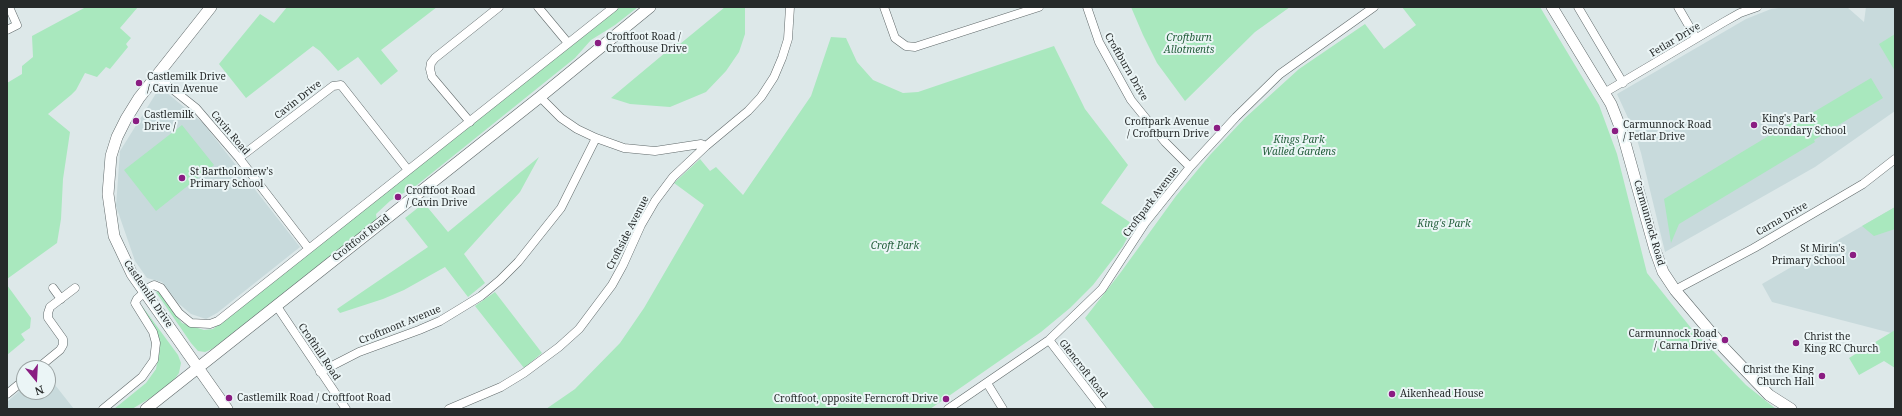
<!DOCTYPE html>
<html>
<head>
<meta charset="utf-8">
<style>
	body { margin:0 }
	#map { position:relative; width:1902px; height:416px; overflow:hidden; background:#dde8e9; font-family:"Noto Serif",serif }
	canvas { display:block }
	.frame { position:absolute; inset:0; border:8px solid #262a2a; pointer-events:none }
	.north { position:absolute; left:16px; top:360px; width:40px; height:40px; box-sizing:border-box; background:#ebf5f6; border:1px solid #9ca4a4; border-radius:50%; rotate:162deg; font-size:11px; font-weight:700; line-height:16px; text-align:center; color:#262a2a }
	.north::after { content:''; display:block; margin:auto; width:14px; height:18px; background:#8a1d82; clip-path:polygon(50% 0,100% 100%,50% 72%,0 100%) }
</style>
</head>
<body>
<div id="map">
<canvas width="1902" height="416"></canvas>
<div class="frame"></div>
<div class="north">N</div>
</div>
<script>
const context = document.querySelector('canvas').getContext('2d');
context.lineJoin = 'round';
function fillPath(path, color) {
  context.fillStyle = color;
  context.fill(path, 'evenodd');
}
function shape(rows) {
  const path = new Path2D();
  for (const r of rows) {
    path.moveTo(r[0], r[1]);
    for (let i = 2; i < r.length; i += 2) path.lineTo(r[i], r[i + 1]);
  }
  return path;
}
function strokePath(path, color, width, dash) {
  context.strokeStyle = color;
  context.lineWidth = width;
  context.lineCap = dash ? 'butt' : 'round';
  context.setLineDash(dash || []);
  context.stroke(path);
}
function label(font, color, halo, rows, align = 'center') {
  context.font = font + ' "Noto Serif",serif';
  context.lineWidth = 4;
  context.setLineDash([]);
  context.textBaseline = 'middle';
  context.strokeStyle = halo;
  context.fillStyle = color;
  for (const [text, x, y, turn = 0] of rows) {
    context.save();
    context.translate(x, y);
    context.rotate((+turn || 0) * Math.PI / 180);
    context.textAlign = isNaN(turn) ? turn : align;
    if (halo) context.strokeText(text, 0, 0);
    context.fillText(text, 0, 0);
    context.restore();
  }
}
const built = shape([
	[1786,7,1847,7,1864,22,1866,7,1895,7,1895,111,1815,167,1665,252,1641,153,1635,133,1617,94,1746,19,1771,9],
	[160,87,203,123,300,247,217,313,206,319,191,314,178,303,162,282,147,278,135,261,116,206,120,151],
	[1895,207,1895,334,1772,302,1762,284],
	[48,376,74,409,7,409,7,402,24,387,24,392,48,392]
]);
const green = shape([
	[86,7,138,7,120,28,131,38,126,44,128,47,110,69,106,67,97,77,85,73,76,90,71,95,48,114,70,132,63,179,61,219,57,243,7,279,7,83,22,74,22,66,33,57,32,36],
	[287,7,437,7,381,50,398,71,381,85,358,57,338,71,320,51,313,46,246,98,219,64,260,14,274,23],
	[620,7,638,7,615,25,591,40,575,58,417,185,390,201,376,214,377,221,272,304,212,349,205,352,198,351,191,343,156,292,158,291,182,323,204,330,213,329],
	[725,7,745,7,745,34,739,52,726,71,706,92,670,107,630,104,611,98,678,42,680,44],
	[1131,7,1290,7,1255,32,1185,101,1157,63,1143,35],
	[1402,7,1540,7,1599,105,1617,154,1647,273,1691,328,1746,385,1776,409,1155,409,1085,318,1121,272,1176,196,1210,155,1245,118,1299,69,1365,24,1384,49,1416,25],
	[1895,34,1895,71,1879,44],
	[831,37,846,38,857,62,873,80,903,93,918,92,1054,46,1085,109,1128,165,1101,203,1134,225,1123,246,1093,285,1070,308,1041,332,930,409,546,409,575,389,620,343,644,308,704,205,674,183,700,159,710,171,716,167,743,195,811,96],
	[1871,78,1883,98,1814,140,1815,142,1679,224,1671,243,1664,199,1800,117,1802,119],
	[182,125,214,165,156,211,124,170],
	[539,157,520,192,464,254,485,283,468,297,445,267,404,290,383,299,340,313,337,309,428,247,405,218,424,203,448,232],
	[1895,207,1895,229,1874,236,1862,226],
	[7,285,31,318,30,328,21,334,25,340,7,355],
	[495,292,542,353,524,368,475,306],
	[142,306,178,355,181,363,179,373,174,380,152,397,132,409,114,409,146,383,156,369,160,349,156,333,141,308],
	[1895,330,1895,368,1884,361,1859,375,1849,358]
]);
const street = shape([
	[538,7,568,43],
	[884,7,895,38,906,46,915,47,1039,7],
	[1087,7,1099,42,1131,100,1165,142,1190,167],
	[1578,7,1623,83],
	[1678,7,1696,38],
	[7,30,17,25,9,7],
	[156,76,196,108,239,158,309,249],
	[1604,93,1724,22,1740,13,1757,7],
	[540,97,561,118,577,129,596,138,624,148,655,151,701,144,706,146],
	[470,122,432,77,430,69,431,63,435,58,499,7],
	[239,158,333,86,341,85,408,170],
	[53,288,61,299],
	[1675,290,1754,248,1863,184,1895,159],
	[276,305,346,409],
	[1049,340,1102,409],
	[38,368,60,350,63,345,63,339,48,318,48,313,50,307,75,288],
	[320,372,359,352,419,330,440,321,481,296,500,280,518,262,561,208,596,138],
	[987,383,1003,409],
	[7,394,24,380],
	[103,409,142,377,154,360,156,343,153,332,135,303,137,299,150,287,154,285,161,288,179,313,191,323,210,324,218,321,614,7],
	[449,409,501,387,524,373,559,347,579,329,612,285,623,265,641,225,655,201,673,177,706,146,748,111,761,97,774,77,782,58,788,39,790,7],
	[948,409,1049,340,1102,289,1145,223,1190,167,1236,117,1280,74,1374,7]
]);
const secondary = shape([
	[211,7,139,98,126,119,117,137,111,156,108,194,114,236,132,274,227,409],
	[1552,7,1611,104,1622,132,1655,250,1663,272,1675,290,1725,349,1769,395,1791,409],
	[146,409,540,97,650,7]
]);
const markers = [
	[598,43,4,"#8a1d82"],
	[139,83,4,"#8a1d82"],
	[136,121,4,"#8a1d82"],
	[1754,125,4,"#8a1d82"],
	[1217,128,4,"#8a1d82"],
	[1615,131,4,"#8a1d82"],
	[182,178,4,"#8a1d82"],
	[398,197,4,"#8a1d82"],
	[1853,255,4,"#8a1d82"],
	[1725,340,4,"#8a1d82"],
	[1796,343,4,"#8a1d82"],
	[1822,376,4,"#8a1d82"],
	[1392,394,4,"#8a1d82"],
	[229,398,4,"#8a1d82"],
	[946,399,4,"#8a1d82"]
];
const poiNames = [
	["Croftfoot Road /",606,37],
	["Crofthouse Drive",606,49],
	["Castlemilk Drive",147,77],
	["/ Cavin Avenue",147,89],
	["Castlemilk",144,115],
	["Drive /",144,127],
	["King's Park",1762,119],
	["Secondary School",1762,131],
	["Croftpark Avenue",1209,122,"right"],
	["/ Croftburn Drive",1209,134,"right"],
	["Carmunnock Road",1623,125],
	["/ Fetlar Drive",1623,137],
	["St Bartholomew's",190,172],
	["Primary School",190,184],
	["Croftfoot Road",406,191],
	["/ Cavin Drive",406,203],
	["St Mirin's",1845,249,"right"],
	["Primary School",1845,261,"right"],
	["Carmunnock Road",1717,334,"right"],
	["/ Carna Drive",1717,346,"right"],
	["Christ the",1804,337],
	["King RC Church",1804,349],
	["Christ the King",1814,370,"right"],
	["Church Hall",1814,382,"right"],
	["Aikenhead House",1400,394],
	["Castlemilk Road / Croftfoot Road",237,398],
	["Croftfoot, opposite Ferncroft Drive",938,399,"right"]
];
const parkNames = [
	["Croftburn",1189,38],
	["Allotments",1189,50],
	["Kings Park",1299,140],
	["Walled Gardens",1299,152],
	["King's Park",1444,224],
	["Croft Park",895,246]
];
const streetNames = [
	["Fetlar Drive",1675,40,-31],
	["Croftburn Drive",1126,67,60],
	["Cavin Drive",298,100,-38],
	["Cavin Road",230,133,50],
	["Croftpark Avenue",1151,202,-53],
	["Carna Drive",1782,219,-30],
	["Carmunnock Road",1649,223,74],
	["Croftside Avenue",628,233,-63],
	["Croftfoot Road",361,238,-38],
	["Castlemilk Drive",148,294,56],
	["Croftmont Avenue",400,325,-22],
	["Crofthill Road",319,352,56],
	["Glencroft Road",1083,369,52]
];
fillPath(built, '#c8dadc');
fillPath(green, '#a9e8be');
strokePath(street, '#60696a', 9);
strokePath(secondary, '#60696a', 12);
strokePath(street, '#fff', 8);
strokePath(secondary, '#fff', 11);
for (const [x, y, r, color] of markers) {
  const dot = new Path2D();
  dot.arc(x, y, r, 0, 2 * Math.PI);
  context.fillStyle = color;
  context.fill(dot);
  strokePath(dot, '#ebf5f6', 1.5);
}
label('10px', '#262a2a', '#ebf5f6', poiNames, 'left');
label('italic 10px', '#235e3b', '#ebf5f6', parkNames);
label('10px', '#262a2a', '#ebf5f6', streetNames);
</script>
</body>
</html>
